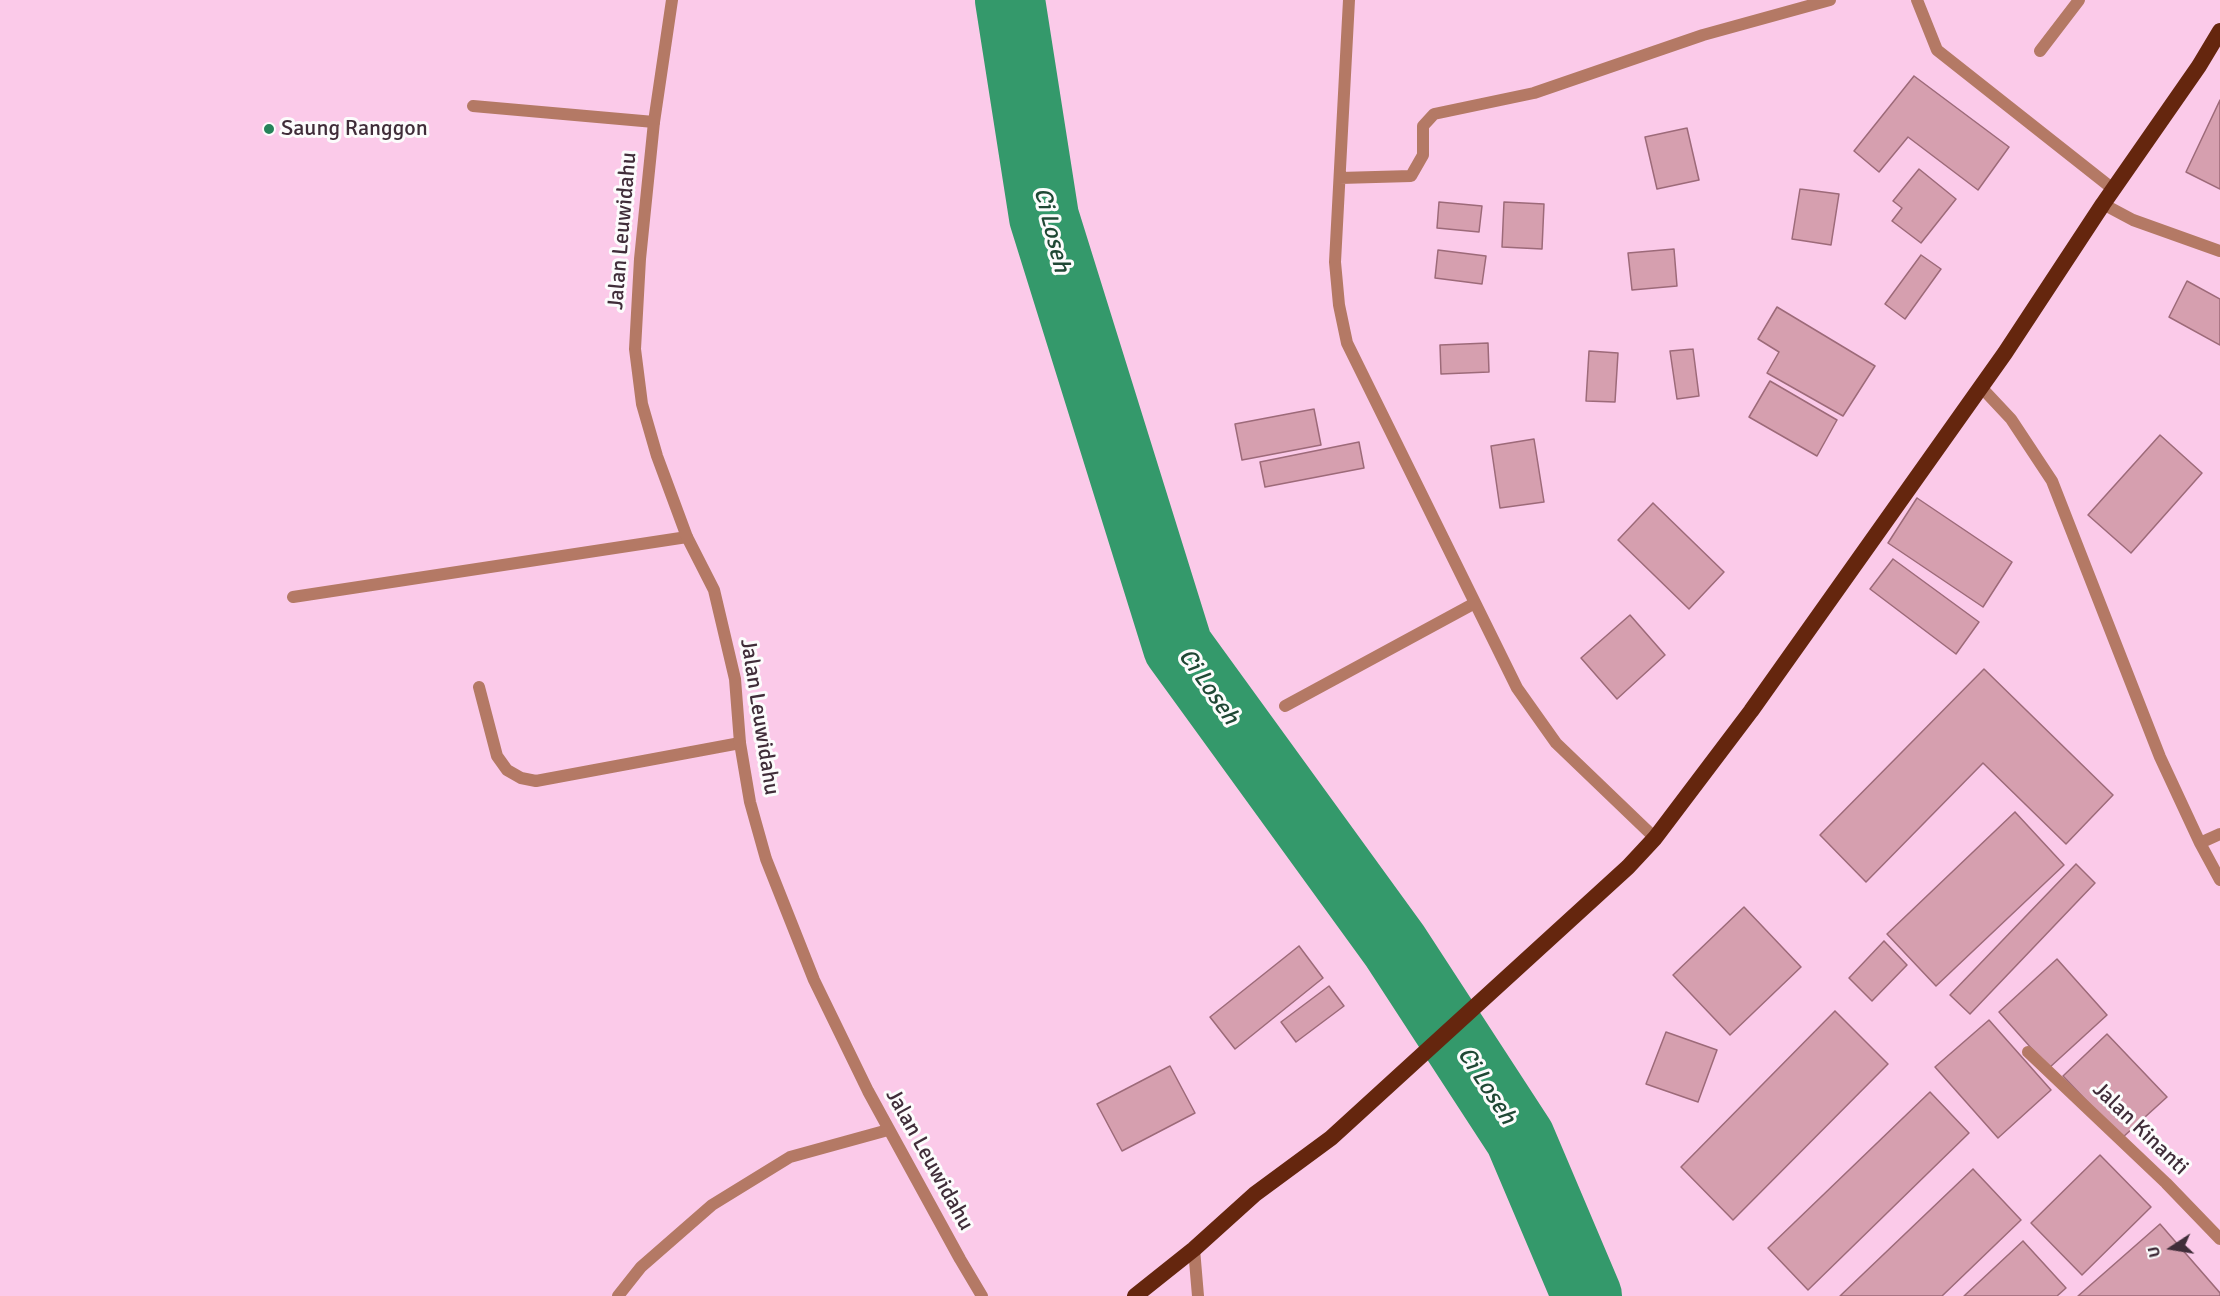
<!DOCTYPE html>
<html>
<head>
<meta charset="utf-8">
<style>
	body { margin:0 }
	#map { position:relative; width:2220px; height:1296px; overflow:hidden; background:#fbcae9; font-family:Signika,sans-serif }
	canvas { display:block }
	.north { position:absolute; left:2142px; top:1218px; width:60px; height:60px; -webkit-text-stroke:4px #fcfcfc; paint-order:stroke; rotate:258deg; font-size:16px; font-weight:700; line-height:24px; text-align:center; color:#402d39 }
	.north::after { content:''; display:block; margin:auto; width:21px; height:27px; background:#402d39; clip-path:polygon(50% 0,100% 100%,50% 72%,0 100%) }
</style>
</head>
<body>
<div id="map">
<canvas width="2220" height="1296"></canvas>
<div class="north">U</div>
</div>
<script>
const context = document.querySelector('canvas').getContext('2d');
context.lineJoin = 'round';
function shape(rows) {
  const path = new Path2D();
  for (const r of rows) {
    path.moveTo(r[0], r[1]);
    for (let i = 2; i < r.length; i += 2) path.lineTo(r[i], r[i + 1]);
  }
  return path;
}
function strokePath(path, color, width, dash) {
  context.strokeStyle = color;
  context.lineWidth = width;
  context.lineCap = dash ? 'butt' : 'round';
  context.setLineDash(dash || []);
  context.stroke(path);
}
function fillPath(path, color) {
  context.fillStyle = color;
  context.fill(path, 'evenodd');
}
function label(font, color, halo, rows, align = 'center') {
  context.font = font + ' Signika,sans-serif';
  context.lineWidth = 6;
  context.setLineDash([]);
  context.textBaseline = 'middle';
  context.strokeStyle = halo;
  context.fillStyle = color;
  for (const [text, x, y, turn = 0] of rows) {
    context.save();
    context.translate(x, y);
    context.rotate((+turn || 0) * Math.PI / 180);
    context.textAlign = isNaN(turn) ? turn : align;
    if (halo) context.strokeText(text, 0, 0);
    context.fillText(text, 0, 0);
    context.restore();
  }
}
const river = shape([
	[1010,0,1044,217,1178,647,1395,946,1520,1138,1587,1296]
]);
const building = shape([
	[1914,76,2009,147,1978,190,1908,137,1879,172,1854,151,1914,76],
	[2220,100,2220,189,2186,172,2220,100],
	[1687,128,1699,180,1657,189,1645,137,1687,128],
	[1919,169,1956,199,1921,243,1892,221,1902,208,1893,201,1919,169],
	[1800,189,1839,194,1831,245,1792,239,1800,189],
	[1439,202,1482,206,1479,232,1437,228,1439,202],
	[1504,202,1544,204,1542,249,1502,247,1504,202],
	[1674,249,1677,286,1632,290,1628,253,1674,249],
	[1438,250,1486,256,1482,284,1435,278,1438,250],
	[1921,255,1941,269,1905,319,1885,304,1921,255],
	[2187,281,2220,299,2220,345,2169,317,2187,281],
	[1777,307,1875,366,1843,416,1767,373,1779,352,1758,339,1777,307],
	[1488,343,1489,372,1441,374,1440,345,1488,343],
	[1693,349,1699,396,1677,399,1670,351,1693,349],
	[1589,351,1618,353,1615,402,1586,401,1589,351],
	[1770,381,1837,420,1817,456,1749,417,1770,381],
	[1314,409,1321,445,1242,460,1235,424,1314,409],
	[2160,435,2202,473,2131,553,2088,515,2160,435],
	[1534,439,1544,502,1500,508,1491,446,1534,439],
	[1359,442,1364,468,1265,487,1260,462,1359,442],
	[1917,498,2012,562,1983,607,1888,543,1917,498],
	[1653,503,1724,572,1689,609,1618,540,1653,503],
	[1893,559,1979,622,1956,654,1870,589,1893,559],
	[1630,615,1665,655,1617,699,1581,658,1630,615],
	[1984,669,2113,795,2066,844,1983,763,1866,882,1820,835,1984,669],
	[2015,812,2064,865,1936,986,1887,934,2015,812],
	[2076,864,2095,883,1970,1014,1950,995,2076,864],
	[1744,907,1801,967,1730,1035,1673,975,1744,907],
	[1884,941,1907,965,1872,1001,1849,978,1884,941],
	[1299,946,1323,978,1235,1049,1210,1017,1299,946],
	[2057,959,2107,1015,2049,1068,1999,1012,2057,959],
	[1329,986,1344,1006,1296,1042,1281,1022,1329,986],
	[1835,1011,1888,1064,1733,1220,1681,1167,1835,1011],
	[1989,1020,2051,1090,1998,1138,1935,1067,1989,1020],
	[1666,1032,1717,1050,1698,1102,1646,1084,1666,1032],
	[2107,1034,2167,1097,2122,1138,2063,1076,2107,1034],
	[1170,1066,1195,1113,1122,1151,1097,1104,1170,1066],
	[1930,1092,1969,1133,1808,1290,1768,1248,1930,1092],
	[2100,1155,2151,1207,2082,1275,2031,1223,2100,1155],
	[1973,1169,2021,1220,1942,1296,1840,1296,1973,1169],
	[2160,1224,2220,1293,2220,1296,2078,1296,2160,1224],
	[2023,1241,2066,1288,2057,1296,1964,1296,2023,1241]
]);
const service = shape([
	[2040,51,2079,0],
	[618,1296,641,1267,712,1205,790,1157,888,1130]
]);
const minor = shape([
	[1349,0,1335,262,1339,305,1347,343,1517,688,1556,743,1655,838],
	[1917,0,1937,50,2113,189],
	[473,106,654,122],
	[1340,178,1411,176,1423,155,1423,126,1434,114,1534,93,1703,35,1830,0],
	[2103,204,2133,220,2220,251],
	[1980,386,2011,419,2052,481,2160,757,2200,843,2220,880],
	[293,597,687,537],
	[479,687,497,756,507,770,521,778,536,781,740,743],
	[1285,706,1475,603],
	[2200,843,2220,834],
	[2028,1052,2166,1183,2220,1239],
	[1194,1249,1198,1296]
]);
const tertiary = shape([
	[672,0,654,122,640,259,635,349,642,404,657,456,687,537,714,590,735,679,740,743,750,802,766,859,814,980,868,1091,960,1259,982,1296]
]);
const trunk = shape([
	[1135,1296,1194,1249,1255,1194,1331,1138,1628,867,1655,838,1751,711,2005,353,2103,204,2199,66,2220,31]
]);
const markers = [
	[269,129,6,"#26835a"]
];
const poiNames = [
	["Saung Ranggon",281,129]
];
const streetNames = [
	["Jalan Leuwidahu",623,231,-85],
	["Jalan Leuwidahu",759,717,81],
	["Jalan Kinanti",2140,1129,44],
	["Jalan Leuwidahu",929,1160,61]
];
const waterNames = [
	["Ci Loseh",1051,230,76],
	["Ci Loseh",1208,687,55],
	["Ci Loseh",1486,1086,57]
];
strokePath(river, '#34996b', 70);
fillPath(building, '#d69faf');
strokePath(building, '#9d6a79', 1.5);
strokePath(service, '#b47965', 12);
strokePath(minor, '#b47965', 12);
strokePath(tertiary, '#b47965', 12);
strokePath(trunk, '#65260e', 16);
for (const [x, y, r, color] of markers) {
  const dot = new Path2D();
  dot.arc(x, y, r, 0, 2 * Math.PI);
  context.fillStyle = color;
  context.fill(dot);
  strokePath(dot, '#fcfcfc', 2);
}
label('22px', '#402d39', '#fcfcfc', poiNames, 'left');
label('22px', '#402d39', '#fcfcfc', streetNames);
label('italic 24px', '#1f4834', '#fcfcfc', waterNames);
</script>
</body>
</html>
